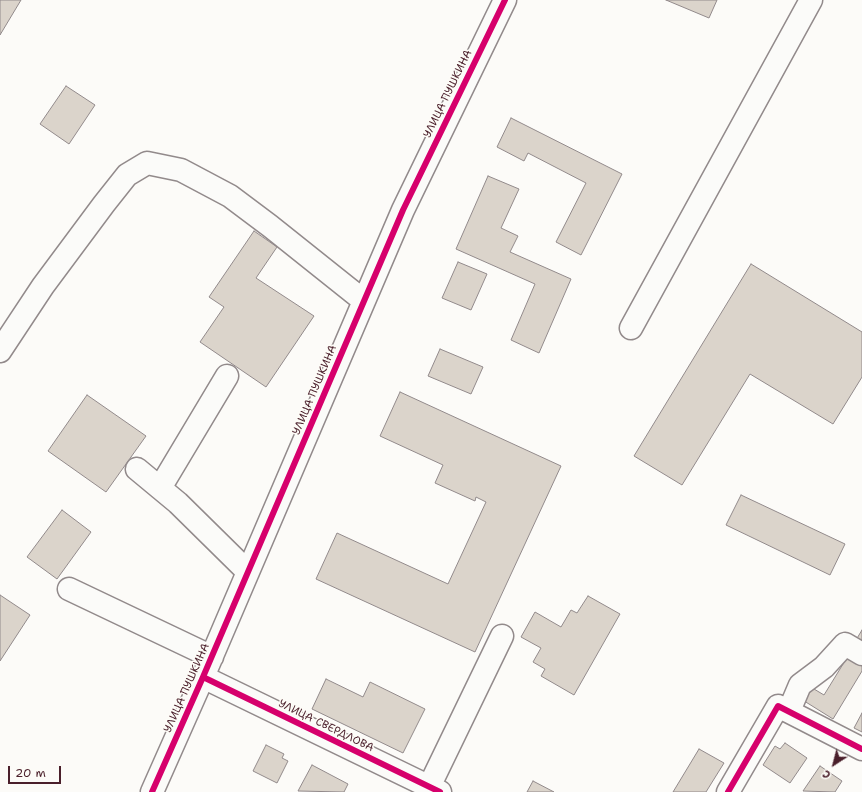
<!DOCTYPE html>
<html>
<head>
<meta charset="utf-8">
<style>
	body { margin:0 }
	#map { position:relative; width:862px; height:792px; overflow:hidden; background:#fcfbf8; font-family:"Shantell Sans",sans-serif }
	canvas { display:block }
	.north { position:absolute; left:814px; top:744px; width:40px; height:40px; -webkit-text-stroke:3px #fdfcf7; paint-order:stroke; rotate:216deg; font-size:11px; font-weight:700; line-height:16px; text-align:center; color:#4a1f2b }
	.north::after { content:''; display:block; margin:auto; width:14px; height:18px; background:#4a1f2b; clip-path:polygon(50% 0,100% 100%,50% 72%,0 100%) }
	.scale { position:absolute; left:8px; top:766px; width:53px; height:18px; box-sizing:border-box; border:2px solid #4a1f2b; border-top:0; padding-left:5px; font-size:12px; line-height:14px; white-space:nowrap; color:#4a1f2b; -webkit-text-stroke:3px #fdfcf7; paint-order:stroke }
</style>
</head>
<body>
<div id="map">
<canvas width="862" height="792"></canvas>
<div class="north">С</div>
<div class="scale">20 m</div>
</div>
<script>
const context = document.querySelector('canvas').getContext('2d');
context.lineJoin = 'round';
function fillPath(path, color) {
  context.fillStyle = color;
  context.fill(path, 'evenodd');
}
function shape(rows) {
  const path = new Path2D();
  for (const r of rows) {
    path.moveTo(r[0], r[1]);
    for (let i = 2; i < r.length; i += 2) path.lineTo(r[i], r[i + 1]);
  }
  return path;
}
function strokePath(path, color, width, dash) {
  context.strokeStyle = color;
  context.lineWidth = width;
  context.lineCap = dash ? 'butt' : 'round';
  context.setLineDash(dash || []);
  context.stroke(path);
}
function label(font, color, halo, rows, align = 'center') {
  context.font = font + ' "Shantell Sans",sans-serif';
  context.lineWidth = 3;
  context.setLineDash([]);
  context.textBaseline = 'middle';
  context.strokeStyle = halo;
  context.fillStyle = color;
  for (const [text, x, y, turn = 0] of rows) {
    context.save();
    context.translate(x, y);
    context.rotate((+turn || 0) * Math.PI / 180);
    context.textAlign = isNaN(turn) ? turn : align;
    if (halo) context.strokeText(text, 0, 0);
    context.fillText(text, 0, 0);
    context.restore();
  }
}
const building = shape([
	[0,0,21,0,0,35,0,0],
	[666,0,717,0,709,18,666,0],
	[66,86,95,105,69,144,40,124,66,86],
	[511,118,622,174,581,255,556,242,586,183,528,153,524,161,497,147,511,118],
	[488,176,519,189,501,228,518,236,510,252,571,279,539,353,511,340,535,284,456,249,488,176],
	[254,231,277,247,256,278,314,316,266,387,200,342,224,307,209,297,254,231],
	[458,262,487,274,471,310,442,298,458,262],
	[751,264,862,332,862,377,833,424,750,374,682,485,634,456,751,264],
	[440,349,483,367,471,394,428,376,440,349],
	[400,392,561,466,475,652,316,579,337,533,448,584,486,502,476,497,475,501,435,483,443,465,380,436,400,392],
	[87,395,146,436,106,492,48,451,87,395],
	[741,495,845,544,830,575,726,525,741,495],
	[62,510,91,532,57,579,27,557,62,510],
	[0,595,30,615,0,661,0,595],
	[588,596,620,614,574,695,541,676,545,669,533,662,541,648,521,637,535,612,561,627,571,610,577,613,588,596],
	[862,630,862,644,856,640,862,630],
	[848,656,862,664,862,671,833,719,801,699,809,686,824,695,848,656],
	[326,679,363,697,370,682,425,709,403,753,312,709,326,679],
	[862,713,862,732,854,728,862,713],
	[785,743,807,758,790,783,763,765,775,746,780,749,785,743],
	[266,745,284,754,282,758,288,761,277,783,253,771,266,745],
	[699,749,724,763,706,792,673,792,699,749],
	[312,765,348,784,344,792,298,791,312,765],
	[820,766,842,781,835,792,803,791,820,766],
	[533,781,554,792,527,792,533,781]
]);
const minor = shape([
	[631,328,811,0],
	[0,351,43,286,104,204,127,175,147,163,181,170,230,196,270,226,364,301],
	[137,469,178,503,248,572],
	[160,488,227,376],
	[69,589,212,657],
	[203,677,440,792],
	[789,711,800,685,824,667,845,644,862,654],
	[429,787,502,636],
	[152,792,203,677,403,210,505,0],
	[728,792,778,706,862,749]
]);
const cycleway = shape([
	[203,677,440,792],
	[152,792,203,677,403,210,505,0],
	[728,792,778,706,862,749]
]);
const streetNames = [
	["УЛИЦА ПУШКИНА",448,94,-64],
	["УЛИЦА ПУШКИНА",315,390,-67],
	["УЛИЦА ПУШКИНА",187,688,-66],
	["УЛИЦА СВЕРДЛОВА",326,726,26]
];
fillPath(building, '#dbd4cb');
strokePath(building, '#928a8b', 1);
strokePath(minor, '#928a8b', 25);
strokePath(minor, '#fbfbf9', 22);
strokePath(cycleway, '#d6006c', 6);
label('11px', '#4a1f2b', '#fdfcf7', streetNames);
</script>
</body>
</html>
